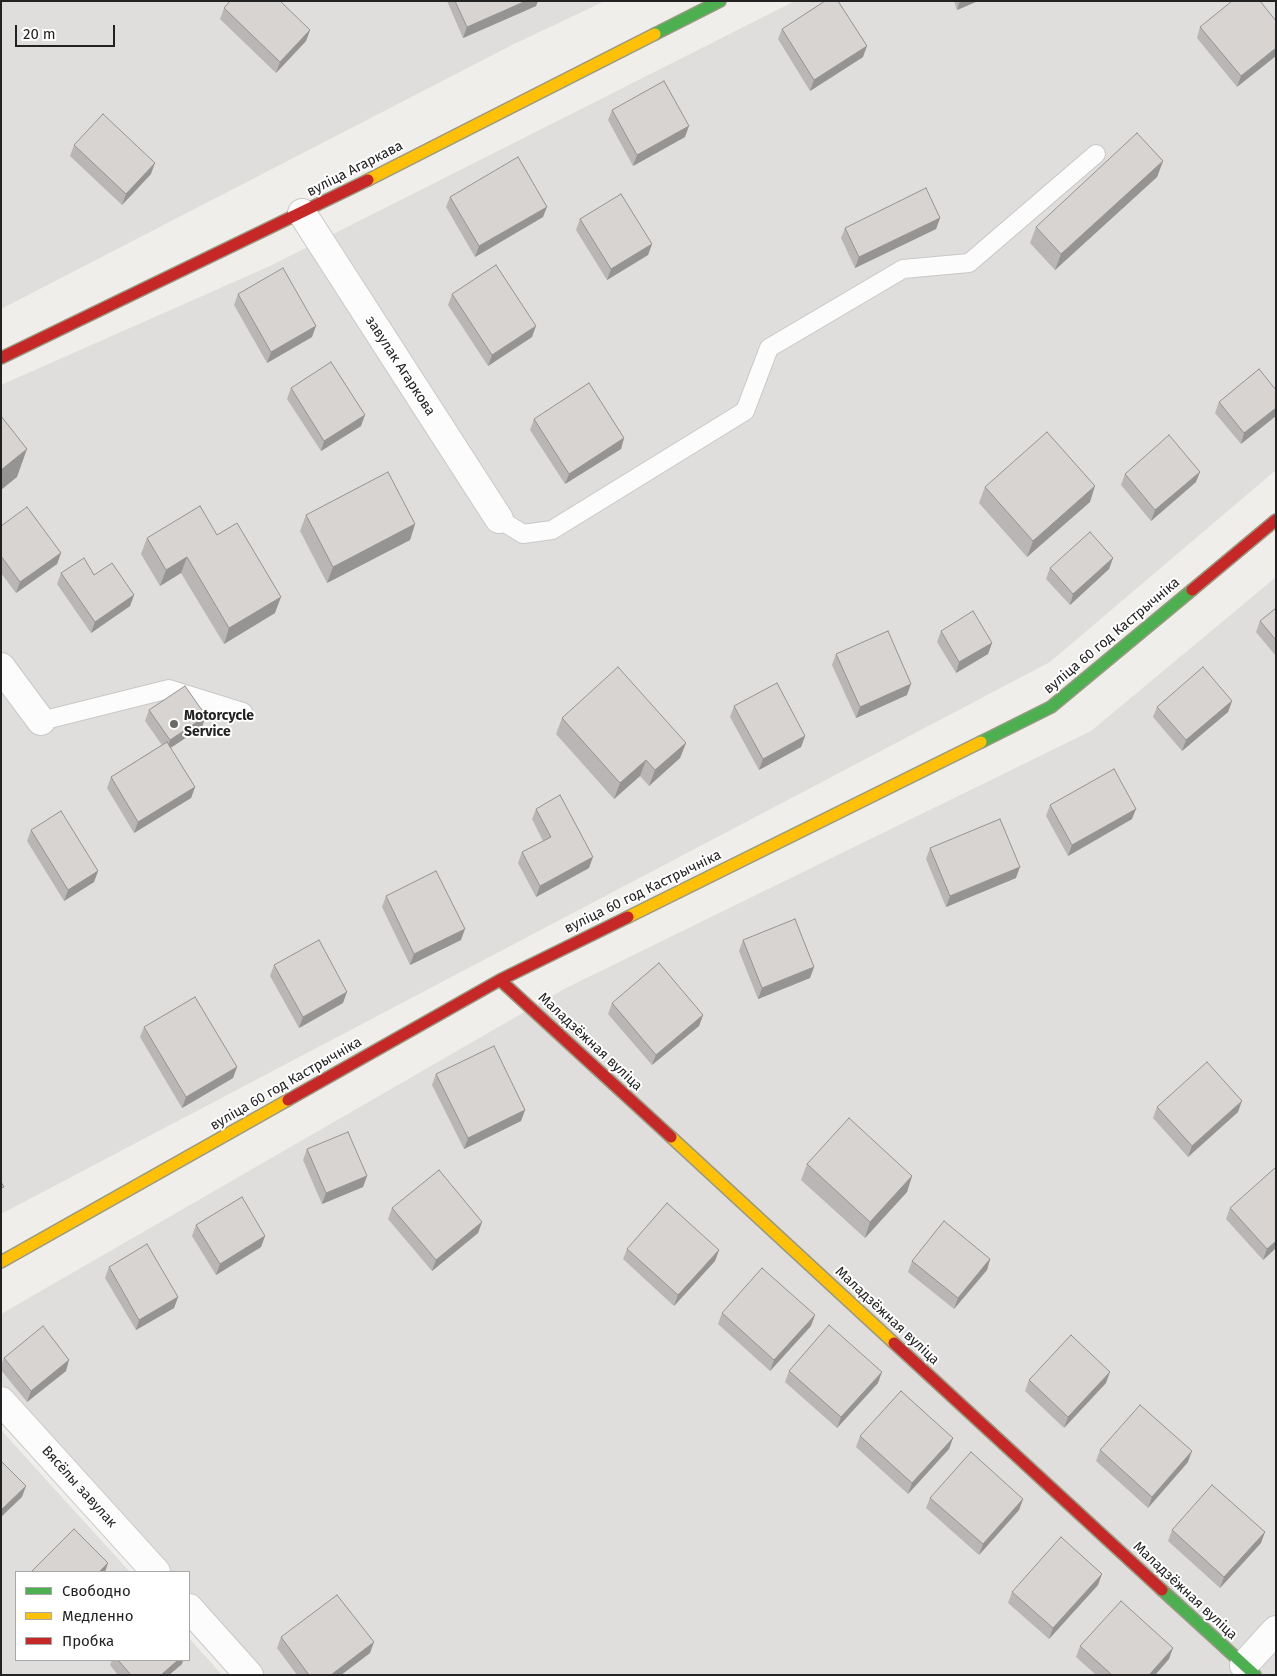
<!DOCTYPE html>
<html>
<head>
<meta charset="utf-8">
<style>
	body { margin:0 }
	#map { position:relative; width:1277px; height:1676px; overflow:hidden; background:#f0eeeb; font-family:"Fira Sans",sans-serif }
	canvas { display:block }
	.frame { position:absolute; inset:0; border:2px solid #222; pointer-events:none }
	.legend { position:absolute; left:15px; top:1571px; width:175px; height:90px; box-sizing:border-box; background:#fff; border:1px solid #a7a7a7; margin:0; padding:6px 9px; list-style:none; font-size:15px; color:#222 }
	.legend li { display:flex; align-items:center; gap:10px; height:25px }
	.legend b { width:25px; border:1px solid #a7a7a7 }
	.scale { position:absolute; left:15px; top:25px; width:100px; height:22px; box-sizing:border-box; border:2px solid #222; border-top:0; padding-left:6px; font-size:15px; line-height:18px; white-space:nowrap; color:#222; -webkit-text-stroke:4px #fff; paint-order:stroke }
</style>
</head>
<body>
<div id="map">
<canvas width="1277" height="1676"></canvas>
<div class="frame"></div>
<ul class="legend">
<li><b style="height:6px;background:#4caf50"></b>Свободно</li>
<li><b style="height:6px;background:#ffc107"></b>Медленно</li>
<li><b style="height:6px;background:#c62828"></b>Пробка</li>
</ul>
<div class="scale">20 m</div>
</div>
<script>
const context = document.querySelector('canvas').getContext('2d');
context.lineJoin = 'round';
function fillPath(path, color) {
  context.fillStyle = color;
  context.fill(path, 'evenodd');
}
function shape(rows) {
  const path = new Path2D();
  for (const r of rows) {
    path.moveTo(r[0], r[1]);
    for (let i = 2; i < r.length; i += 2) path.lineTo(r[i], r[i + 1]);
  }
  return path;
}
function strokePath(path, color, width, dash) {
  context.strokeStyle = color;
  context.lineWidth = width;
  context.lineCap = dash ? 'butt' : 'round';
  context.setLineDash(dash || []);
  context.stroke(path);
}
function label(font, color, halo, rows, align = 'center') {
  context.font = font + ' "Fira Sans",sans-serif';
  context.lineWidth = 4;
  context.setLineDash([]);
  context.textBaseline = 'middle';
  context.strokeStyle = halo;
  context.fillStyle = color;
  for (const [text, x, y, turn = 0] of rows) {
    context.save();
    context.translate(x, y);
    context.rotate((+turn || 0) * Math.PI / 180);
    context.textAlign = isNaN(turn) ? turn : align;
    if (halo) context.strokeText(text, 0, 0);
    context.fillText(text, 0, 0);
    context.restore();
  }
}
const residential = shape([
	[1,1,605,1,512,45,1,309],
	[795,1,1276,1,1276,470,1050,662,1,1214,1,385,270,266],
	[1276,577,1276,1675,262,1675,189,1593,189,1572,170,1572,1,1383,1,1314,566,988,1091,731],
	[1,1430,130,1572,16,1572,16,1660,189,1660,189,1638,222,1675,1,1675]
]);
const lane = shape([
	[499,519,523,534,552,530,745,411,769,348,903,269,969,263,1096,154],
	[41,721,169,689,243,712]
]);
const street = shape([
	[302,213,499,519],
	[1,667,41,721],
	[1,1401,156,1572],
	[189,1608,249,1675],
	[1244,1665,1276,1630]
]);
const fast = shape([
	[655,34,720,1],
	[981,742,1051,707,1192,590],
	[1162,1590,1255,1675]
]);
const slow = shape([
	[368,180,655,34],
	[628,917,981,742],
	[671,1137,894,1343],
	[1,1262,288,1100]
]);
const jam = shape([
	[1,358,368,180],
	[1192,590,1276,520],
	[500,980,671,1137],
	[288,1100,500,980,628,917],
	[894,1343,1162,1590]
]);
const wall = shape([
	[447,1,538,1,536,6,463,38],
	[954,1,978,1,957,10],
	[224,8,310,30,306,41,276,73,220,19],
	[1276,21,1237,87,1197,38,1200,27],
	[782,29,863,57,810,91,778,39],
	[612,110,685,137,633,166,608,120],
	[74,145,151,174,122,205,70,156],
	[1163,161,1157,177,1055,270,1030,243,1036,227],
	[450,197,543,217,475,257,446,207],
	[940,218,936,229,855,268,841,238,845,228],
	[580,219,652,244,648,255,607,280,576,230],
	[238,294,312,337,267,363,234,305],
	[452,294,532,337,488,366,448,305],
	[291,388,361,426,321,451,287,399],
	[1276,390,1241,444,1215,413,1219,402],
	[534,419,624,438,621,449,565,484,530,430],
	[1125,474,1196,482,1151,521,1121,485],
	[985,487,1090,502,1027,557,979,503],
	[306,515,415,524,410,540,327,583,300,531],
	[1,526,61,553,57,564,16,593,1,573],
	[217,535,275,613,224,644,181,573,160,586,141,554,147,538],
	[1113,558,1109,569,1070,605,1046,579,1050,568],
	[61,573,94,575,134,595,130,606,91,633,57,584],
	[1276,608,1276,656,1256,632,1260,621],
	[941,631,992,643,988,654,956,673,937,642],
	[836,654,907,695,856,718,832,665],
	[1232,701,1228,712,1182,751,1153,717,1157,707],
	[734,706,805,736,801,747,759,770,730,717],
	[149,710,202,727,170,748,195,787,191,798,134,833,107,788,111,777,162,745,145,721],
	[562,718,686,743,680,758,649,786,640,776,614,799,556,734],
	[1050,805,1132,819,1068,856,1046,816],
	[536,809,589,868,536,897,518,863,522,852,543,841,532,819],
	[31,830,98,871,94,882,64,901,27,841],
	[930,848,1016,878,946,907,926,859],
	[386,896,461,940,410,965,382,907],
	[743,940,814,967,810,978,758,999,739,951],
	[274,965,343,1003,299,1028,270,976],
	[612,1003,703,1015,699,1026,652,1065,608,1014],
	[144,1027,237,1067,233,1078,182,1108,140,1037],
	[436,1074,525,1110,521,1121,464,1149,432,1085],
	[1157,1107,1238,1112,1188,1157,1153,1118],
	[307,1149,367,1176,363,1187,322,1204,303,1160],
	[807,1164,912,1176,907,1192,865,1238,801,1180],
	[392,1208,482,1222,478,1233,432,1271,388,1219],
	[1230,1208,1276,1248,1263,1260,1226,1219],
	[196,1225,265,1236,261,1247,216,1275,192,1236],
	[627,1249,719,1250,715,1261,674,1306,623,1259],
	[990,1259,987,1270,954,1309,908,1272,912,1261],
	[109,1267,178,1297,174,1308,136,1330,105,1278],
	[722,1313,811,1326,770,1371,718,1324],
	[4,1358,66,1371,27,1402,1,1370,1,1365],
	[789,1371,878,1383,837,1428,785,1382],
	[1029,1380,1106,1383,1064,1428,1025,1391],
	[860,1436,953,1438,949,1449,908,1494,856,1447],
	[1100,1450,1188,1462,1148,1508,1096,1461],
	[930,1498,1023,1499,1019,1510,979,1555,926,1508],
	[1172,1530,1261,1543,1220,1588,1168,1541],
	[1098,1585,1049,1639,1008,1603,1012,1592],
	[281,1637,370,1653,341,1675,297,1675,277,1648],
	[1080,1646,1169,1659,1155,1675,1096,1675,1076,1657],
	[112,1660,183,1660,182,1664,169,1675,118,1675,110,1665]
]);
const shadedWall = shape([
	[526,1,538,1,536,6,463,38,467,27],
	[960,1,978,1,957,10],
	[310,30,306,41,276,73,280,62],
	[867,46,863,57,810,91,814,80],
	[1276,48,1276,56,1237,87,1241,76],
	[689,126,685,137,633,166,637,155],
	[1163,161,1157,177,1055,270,1061,254],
	[155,163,151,174,122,205,126,194],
	[547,207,543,217,475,257,479,246],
	[940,218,936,229,855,268,859,257],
	[652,244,648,255,607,280,611,269],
	[316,326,312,337,267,363,271,352],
	[536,326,532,337,488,366,492,355],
	[1276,408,1276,416,1241,444,1244,433],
	[365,415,361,426,321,451,324,441],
	[624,438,621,449,565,484,569,474],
	[27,449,17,477,1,490,1,470],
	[1200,472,1196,482,1151,521,1155,510],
	[1095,486,1090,502,1027,557,1033,541],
	[415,524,410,540,327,583,333,567],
	[61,553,57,564,16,593,20,582],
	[187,557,181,573,160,586,166,570],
	[1113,558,1109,569,1070,605,1073,594],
	[134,595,130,606,91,633,95,622],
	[281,597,275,613,224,644,229,628],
	[992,643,988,654,956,673,959,662],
	[911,684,907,695,856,718,860,707],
	[1232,701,1228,712,1182,751,1186,740],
	[206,716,202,727,166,751,170,740],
	[805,736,801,747,759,770,763,759],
	[686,743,680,758,649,786,655,770],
	[646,760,640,776,614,799,620,783],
	[195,787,191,798,134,833,138,822],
	[1136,809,1132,819,1068,856,1072,845],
	[593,857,589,868,536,897,540,886],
	[1020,867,1016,878,946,907,950,896],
	[98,871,94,882,64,901,68,890],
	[465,929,461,940,410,965,414,954],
	[814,967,810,978,758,999,762,988],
	[347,992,343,1003,299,1028,303,1017],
	[703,1015,699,1026,652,1065,656,1055],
	[237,1067,233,1078,182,1108,186,1097],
	[1242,1101,1238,1112,1188,1157,1192,1146],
	[525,1110,521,1121,464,1149,468,1138],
	[367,1176,363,1187,322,1204,326,1193],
	[912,1176,907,1192,865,1238,870,1222],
	[482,1222,478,1233,432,1271,436,1260],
	[265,1236,261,1247,216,1275,220,1264],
	[1276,1241,1276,1248,1263,1260,1267,1249],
	[719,1250,715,1261,674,1306,678,1295],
	[990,1259,987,1270,954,1309,958,1298],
	[178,1297,174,1308,136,1330,139,1320],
	[815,1315,811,1326,770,1371,774,1360],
	[69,1360,66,1371,27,1402,31,1391],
	[882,1372,878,1383,837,1428,841,1417],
	[1110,1372,1106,1383,1064,1428,1068,1417],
	[953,1438,949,1449,908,1494,912,1483],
	[1192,1451,1188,1462,1148,1508,1152,1497],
	[26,1486,22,1497,1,1517,1,1510],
	[1023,1499,1019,1510,979,1555,983,1544],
	[1265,1532,1261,1543,1220,1588,1224,1577],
	[108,1563,105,1572,99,1572],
	[1102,1574,1098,1585,1049,1639,1053,1628],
	[374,1642,370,1653,341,1675,331,1675],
	[1173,1648,1169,1659,1155,1675,1149,1675],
	[178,1660,183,1660,182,1664,169,1675,161,1675]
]);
const building = shape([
	[230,1,280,1,310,30,280,62,224,8,230,1],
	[455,1,526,1,467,27,455,1],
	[825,1,838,1,867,46,814,80,782,29,825,1],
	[1232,1,1260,1,1276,21,1276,48,1241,76,1200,27,1232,1],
	[664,81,689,126,637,155,612,110,664,81],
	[103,114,155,163,126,194,74,145,103,114],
	[1137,133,1163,161,1061,254,1036,227,1137,133],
	[518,157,547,207,479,246,450,197,518,157],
	[926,188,940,218,859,257,845,228,926,188],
	[621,194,652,244,611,269,580,219,621,194],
	[496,265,536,326,492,355,452,294,496,265],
	[283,268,316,326,271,352,238,294,283,268],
	[331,362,365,415,324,441,291,388,331,362],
	[1259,369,1276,390,1276,408,1244,433,1219,402,1259,369],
	[589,383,624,438,569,474,534,419,589,383],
	[1,416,27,449,1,470,1,416],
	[1047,432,1095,486,1033,541,985,487,1047,432],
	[1169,435,1200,472,1155,510,1125,474,1169,435],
	[388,472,415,524,333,567,306,515,388,472],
	[200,506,217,535,237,523,281,597,229,628,187,557,166,570,147,538,200,506],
	[27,507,61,553,20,582,1,556,1,526,27,507],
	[1090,532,1113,558,1073,594,1050,568,1090,532],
	[84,558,94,575,112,563,134,595,95,622,61,573,84,558],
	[1276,608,1276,640,1260,621,1276,608],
	[973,611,992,643,959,662,941,631,973,611],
	[888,631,911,684,860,707,836,654,888,631],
	[618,667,686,743,655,770,646,760,620,783,562,718,618,667],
	[1203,667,1232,701,1186,740,1157,707,1203,667],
	[777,683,805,736,763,759,734,706,777,683],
	[185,686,206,716,170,740,149,710,185,686],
	[167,742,195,787,138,822,111,777,167,742],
	[1114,769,1136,809,1072,845,1050,805,1114,769],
	[560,795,593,857,540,886,522,852,551,837,536,809,560,795],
	[61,811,98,871,68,890,31,830,61,811],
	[1000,819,1020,867,950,896,930,848,1000,819],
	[436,871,465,929,414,954,386,896,436,871],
	[795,919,814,967,762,988,743,940,795,919],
	[319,940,347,992,303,1017,274,965,319,940],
	[659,963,703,1015,656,1055,612,1003,659,963],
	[195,997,237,1067,186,1097,144,1027,195,997],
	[494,1046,525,1110,468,1138,436,1074,494,1046],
	[1207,1062,1242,1101,1192,1146,1157,1107,1207,1062],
	[849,1118,912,1176,870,1222,807,1164,849,1118],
	[348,1132,367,1176,326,1193,307,1149,348,1132],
	[1276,1167,1276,1241,1267,1249,1230,1208,1276,1167],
	[439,1170,482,1222,436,1260,392,1208,439,1170],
	[1,1182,4,1187,1,1188,1,1182],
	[242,1197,265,1236,220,1264,196,1225,242,1197],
	[667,1203,719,1250,678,1295,627,1249,667,1203],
	[944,1221,990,1259,958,1298,912,1261,944,1221],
	[147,1244,178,1297,139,1320,109,1267,147,1244],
	[762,1268,815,1315,774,1360,722,1313,762,1268],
	[829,1325,882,1372,841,1417,789,1371,829,1325],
	[43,1326,69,1360,31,1391,4,1358,43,1326],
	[1071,1335,1110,1372,1068,1417,1029,1380,1071,1335],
	[901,1391,953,1438,912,1483,860,1436,901,1391],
	[1140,1405,1192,1451,1152,1497,1100,1450,1140,1405],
	[971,1452,1023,1499,983,1544,930,1498,971,1452],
	[1,1461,26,1486,1,1510,1,1461],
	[1212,1485,1265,1532,1224,1577,1172,1530,1212,1485],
	[74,1529,108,1563,99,1572,31,1572,74,1529],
	[1061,1537,1102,1574,1053,1628,1012,1592,1061,1537],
	[337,1595,374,1642,331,1675,309,1675,281,1637,337,1595],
	[1121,1601,1173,1648,1149,1675,1112,1675,1080,1646,1121,1601],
	[118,1660,178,1660,161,1675,131,1675,118,1660]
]);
const markers = [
	[174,724,5,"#6a6968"]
];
const streetNames = [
	["вуліца Агаркава",355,169,-27],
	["завулак Агаркова",400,366,57],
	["вуліца 60 год Кастрычніка",1112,636,-40],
	["вуліца 60 год Кастрычніка",643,892,-26],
	["Маладзёжная вуліца",590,1042,43],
	["вуліца 60 год Кастрычніка",286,1084,-30],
	["Маладзёжная вуліца",887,1316,43],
	["Вясёлы завулак",79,1487,48],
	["Маладзёжная вуліца",1185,1591,43]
];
const poiNames = [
	["Motorcycle",184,716],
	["Service",184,732]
];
fillPath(residential, '#dfdedc');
strokePath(lane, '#c9c8c7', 20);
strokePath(street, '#c9c8c7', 30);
strokePath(fast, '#999a82', 14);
strokePath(slow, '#999a82', 14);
strokePath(jam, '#999a82', 14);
strokePath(lane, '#fdfcfc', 18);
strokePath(street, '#fdfcfc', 28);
strokePath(fast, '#4caf50', 11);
strokePath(slow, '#ffc107', 11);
strokePath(jam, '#c62828', 11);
fillPath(wall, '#b9b6b5');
fillPath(shadedWall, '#969493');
fillPath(building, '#d7d4d2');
strokePath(building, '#969493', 1);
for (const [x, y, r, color] of markers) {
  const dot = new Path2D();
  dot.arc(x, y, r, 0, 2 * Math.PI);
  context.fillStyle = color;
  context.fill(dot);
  strokePath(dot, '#fff', 2);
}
label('14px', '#222', '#fff', streetNames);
label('bold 14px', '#222', '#fff', poiNames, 'left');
</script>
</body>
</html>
